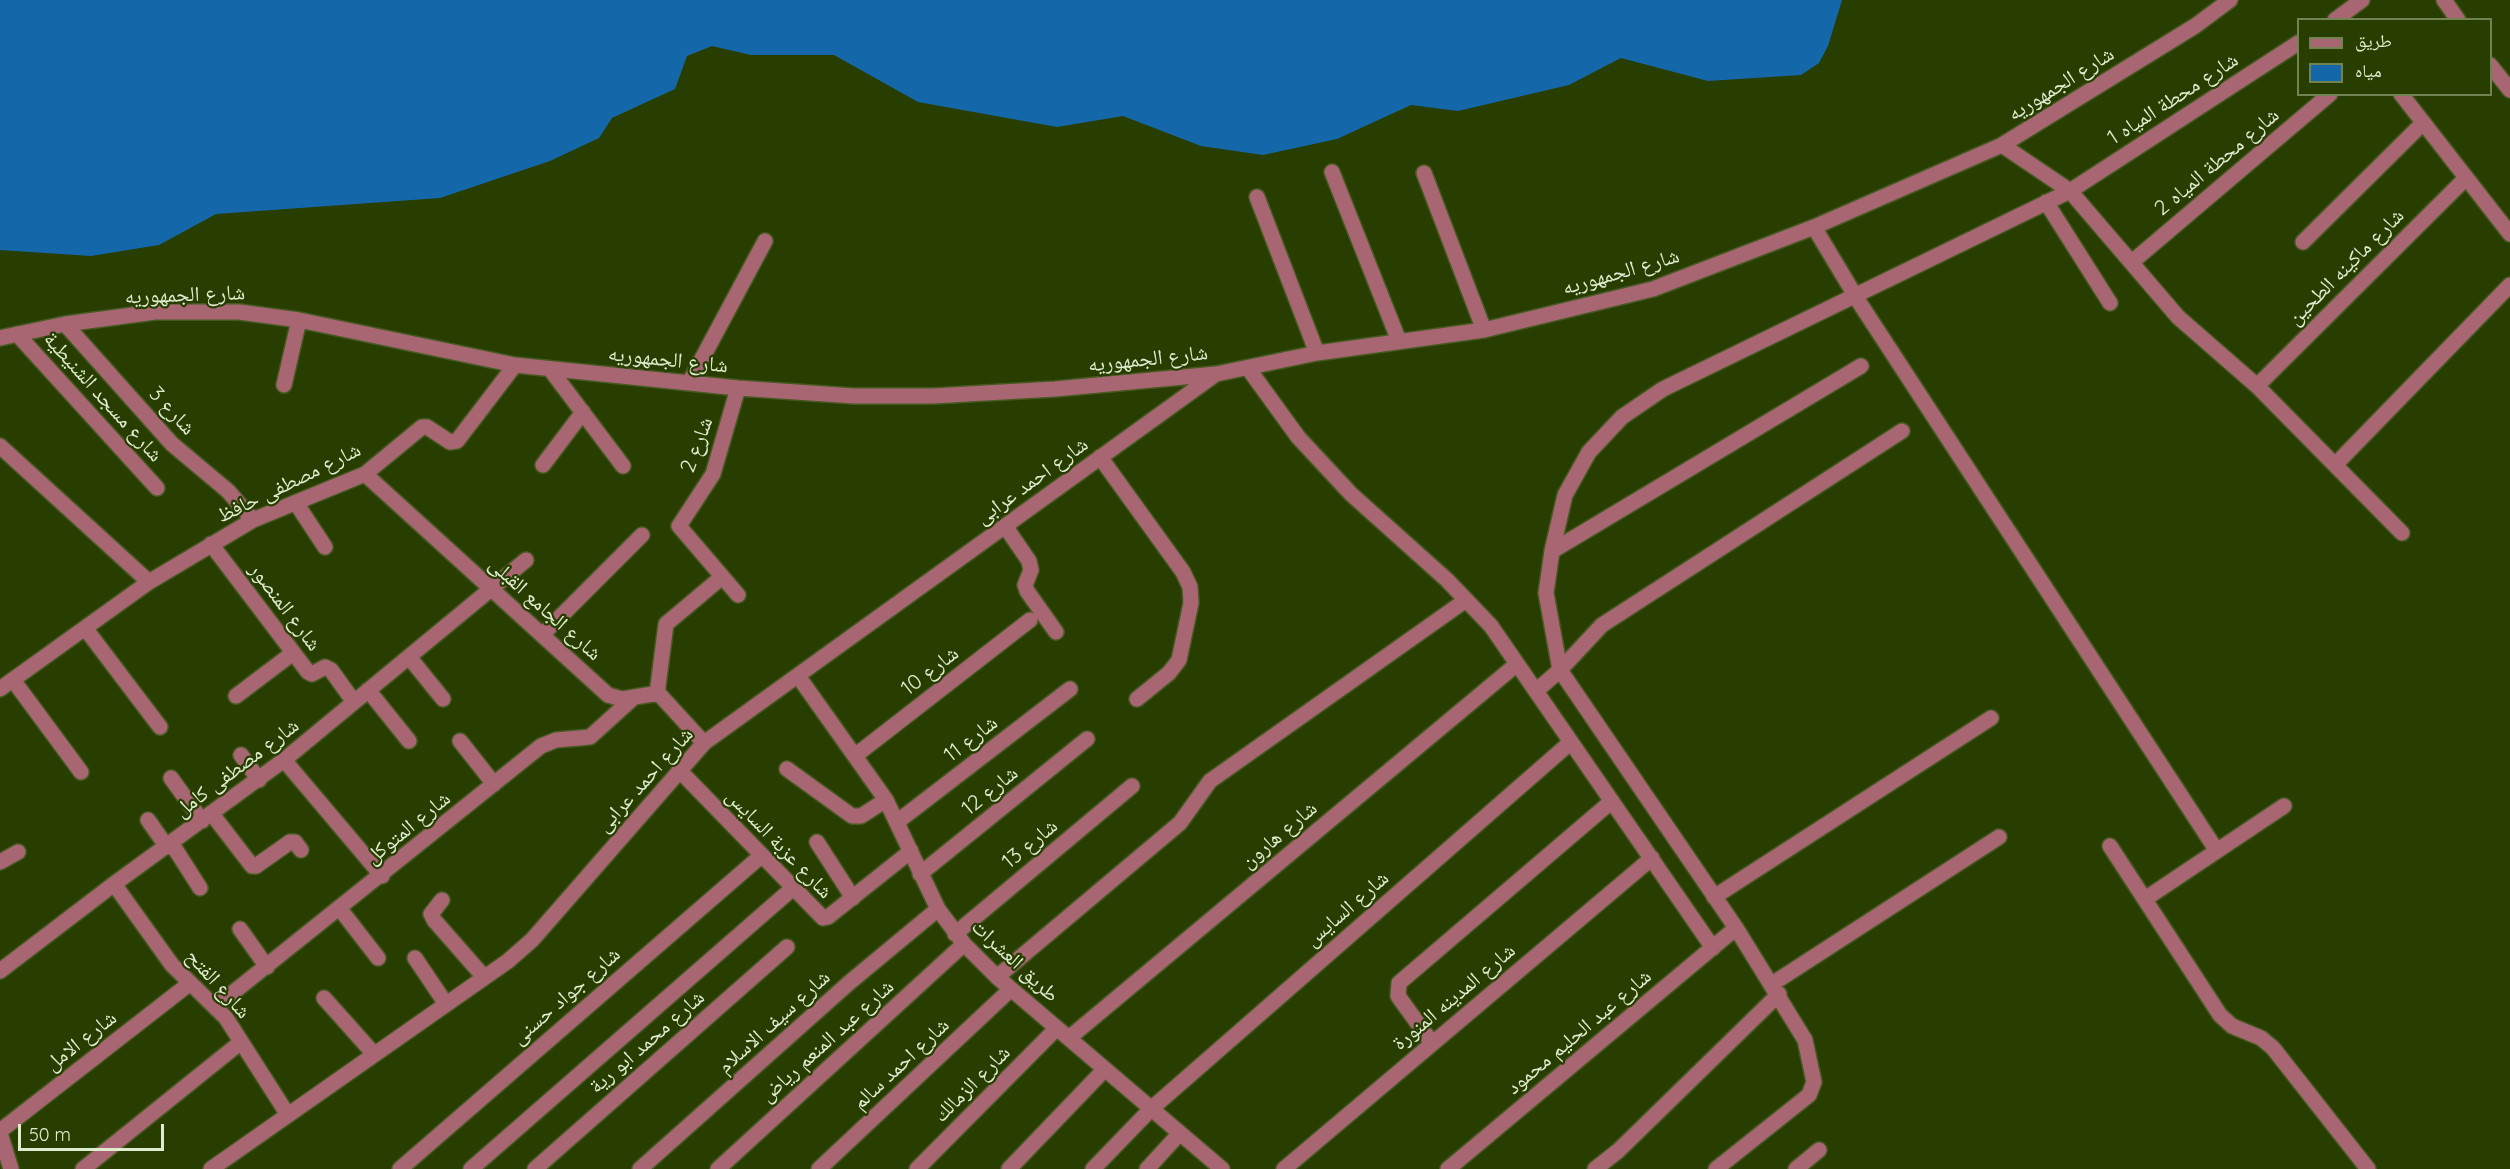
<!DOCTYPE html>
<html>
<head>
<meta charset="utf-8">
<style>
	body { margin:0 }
	#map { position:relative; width:2510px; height:1169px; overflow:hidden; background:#283d00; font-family:Quicksand,"Noto Naskh Arabic",sans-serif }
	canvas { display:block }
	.legend { position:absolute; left:2297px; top:18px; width:195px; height:78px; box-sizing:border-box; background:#283d00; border:2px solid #718353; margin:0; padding:8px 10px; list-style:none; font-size:18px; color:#deedcf }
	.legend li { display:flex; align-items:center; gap:12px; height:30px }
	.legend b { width:30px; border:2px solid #718353 }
	.scale { position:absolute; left:18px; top:1124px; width:146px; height:27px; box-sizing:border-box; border:3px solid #deedcf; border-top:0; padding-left:8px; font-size:18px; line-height:21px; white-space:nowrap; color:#deedcf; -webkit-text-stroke:4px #283d00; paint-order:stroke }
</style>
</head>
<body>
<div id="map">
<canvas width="2510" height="1169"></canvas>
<ul class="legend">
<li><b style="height:8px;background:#a76671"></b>طريق</li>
<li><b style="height:16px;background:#1468aa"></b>مياه</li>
</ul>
<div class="scale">50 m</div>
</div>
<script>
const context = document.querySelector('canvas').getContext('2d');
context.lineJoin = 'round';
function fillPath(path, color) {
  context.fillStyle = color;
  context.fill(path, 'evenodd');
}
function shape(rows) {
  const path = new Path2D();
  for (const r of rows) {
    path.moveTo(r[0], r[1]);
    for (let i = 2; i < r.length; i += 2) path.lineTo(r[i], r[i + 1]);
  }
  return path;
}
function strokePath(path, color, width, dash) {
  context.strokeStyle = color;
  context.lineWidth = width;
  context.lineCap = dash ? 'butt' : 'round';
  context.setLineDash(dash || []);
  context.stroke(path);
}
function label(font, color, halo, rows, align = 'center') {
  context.font = font + ' Quicksand,"Noto Naskh Arabic",sans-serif';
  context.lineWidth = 4.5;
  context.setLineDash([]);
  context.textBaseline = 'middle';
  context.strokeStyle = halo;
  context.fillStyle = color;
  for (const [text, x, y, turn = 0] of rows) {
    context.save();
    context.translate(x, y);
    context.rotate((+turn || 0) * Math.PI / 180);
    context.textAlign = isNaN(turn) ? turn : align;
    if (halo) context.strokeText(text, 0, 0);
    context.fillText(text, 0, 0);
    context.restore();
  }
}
const water = shape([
	[0,0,1842,0,1828,46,1819,63,1801,75,1708,81,1621,58,1569,85,1458,111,1411,105,1337,139,1263,155,1201,146,1123,116,1057,127,918,102,834,55,751,55,712,46,687,56,675,89,612,118,599,138,550,161,440,198,216,214,159,245,91,256,0,250]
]);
const minor = shape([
	[2444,0,2458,20],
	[2335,20,2362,0],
	[2490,65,2510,90],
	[2401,94,2510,234],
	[2002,145,2070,191,2178,317,2257,386,2402,533],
	[1332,172,1399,341],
	[1424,173,1484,330],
	[1257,197,1317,353],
	[2046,202,2110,303],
	[1814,227,1859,302,2217,851],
	[2303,242,2423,123],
	[2132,262,2330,94],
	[65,324,172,444,228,491,253,520],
	[17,334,157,488],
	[0,338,65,324,155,312,239,312,299,320,515,365,738,388,854,396,933,396,1055,389,1216,374,1317,353,1484,330,1653,289,1814,227,2002,145,2195,26,2230,0],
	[1248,368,1298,437,1351,494,1447,580,1491,626,1713,948],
	[550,369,623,466],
	[689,383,765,241],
	[284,385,299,320],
	[2257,386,2466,178],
	[0,446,149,582],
	[1100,457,1183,572,1190,587,1191,603,1179,660,1169,673,1137,699],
	[543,465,583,412],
	[2335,465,2510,285],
	[365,474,608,695,622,699,653,694,660,695,704,743],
	[296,503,325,547],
	[1005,526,1029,561,1031,570,1025,585,1027,591,1056,632],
	[211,544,308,672,312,674,325,667,331,670,354,702],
	[1552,551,1861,366],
	[738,595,679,526,713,474,738,388],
	[85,628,160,727],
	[542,635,642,535],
	[409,657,443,699],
	[798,676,886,800,938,909,964,944,997,977,1222,1169],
	[13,680,81,772],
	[0,689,149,582,253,520,365,474,422,427,427,427,450,442,457,441,515,365],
	[368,690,409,741],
	[1536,691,1560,670,1602,625,1902,431],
	[657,694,666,624,722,577],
	[236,696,293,653],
	[460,741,494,784],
	[241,755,259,780],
	[856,755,1030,620],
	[284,760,382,876],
	[787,769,852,816,861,816,886,800],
	[679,770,823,918,828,917,911,851],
	[171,778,202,821],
	[212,814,252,866,256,866,290,842,295,842,301,850],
	[148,820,167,847],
	[897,822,1070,689],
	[817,842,853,898],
	[172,844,200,888],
	[2110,846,2220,1015,2232,1026,2261,1038,2273,1048,2368,1169],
	[0,862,18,852],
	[920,874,1087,739],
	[114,884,172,965,226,1018,288,1115],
	[1714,897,1991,718],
	[2145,899,2284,806],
	[442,900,431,914,434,920,484,977],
	[340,909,378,958],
	[240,929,267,967],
	[955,934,1132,786],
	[415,958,446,1004],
	[0,971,114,884,284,760,526,560],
	[997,977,1180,823,1210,781,1466,600],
	[1772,984,1999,837],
	[324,998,374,1054],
	[215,1007,541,746,556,740,590,737,632,699],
	[1069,1038,1517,664],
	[1432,1043,1398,996,1399,983,1612,801],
	[0,1131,189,984],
	[0,1133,11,1169],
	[83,1169,241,1042],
	[211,1169,508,961,532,940,704,743,1216,374],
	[400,1169,761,856],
	[471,1169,793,888],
	[535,1169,787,947],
	[640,1169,850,982,938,909],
	[718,1169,964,944],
	[819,1169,1011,989],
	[917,1169,1057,1028],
	[1009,1169,1105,1069],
	[1093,1169,1151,1109,1571,742],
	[1147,1169,1180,1133],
	[1284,1169,1652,858],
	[1448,1169,1736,928],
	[1595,1169,1618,1151,1779,994],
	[1716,1169,1809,1095,1814,1082,1805,1040,1736,928,1560,670,1546,593,1552,551,1565,495,1589,452,1622,417,1663,389,2070,191,2298,43],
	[1796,1169,1819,1150]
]);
const streetNames = [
	["شارع الجمهوريه",2061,84,-32],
	["شارع محطة المياه 1",2173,99,-33],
	["شارع محطة المياه 2",2217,162,-40],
	["شارع ماكينه الطحين",2346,267,-45],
	["شارع الجمهوريه",1621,272,-16],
	["شارع الجمهوريه",185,295,-2],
	["شارع الجمهوريه",1148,359,-6],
	["شارع الجمهوريه",668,360,6],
	["شارع مسجد الشنيطية",103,397,48],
	["شارع 3",172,411,47],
	["شارع 2",697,445,-70],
	["شارع احمد عرابى",1032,481,-36],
	["شارع مصطفى حافظ",289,483,-26],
	["شارع المنصور",285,607,53],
	["شارع الجامع القبلى",545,609,42],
	["شارع 10",930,671,-38],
	["شارع 11",971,739,-38],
	["شارع مصطفى كامل",237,768,-37],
	["شارع احمد عرابى",645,780,-48],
	["شارع 12",990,791,-39],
	["شارع المتوكل",408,828,-39],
	["شارع هارون",1279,835,-40],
	["شارع عزبة السايس",779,844,46],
	["شارع 13",1030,844,-40],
	["شارع السايس",1347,909,-41],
	["طريق العشرات",1015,961,43],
	["شارع الفتح",218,984,48],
	["شارع جواد حسنى",566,996,-41],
	["شارع المدينه المنورة",1454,997,-40],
	["شارع سيف الاسلام",774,1022,-42],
	["شارع عبد الحليم محمود",1579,1032,-40],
	["شارع الامل",81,1041,-38],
	["شارع عبد المنعم رياض",827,1041,-42],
	["شارع محمد ابو رية",647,1042,-41],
	["شارع احمد سالم",901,1064,-43],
	["شارع الزمالك",972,1084,-45]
];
fillPath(water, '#1468aa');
strokePath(minor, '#455921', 18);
strokePath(minor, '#a76671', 15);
label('21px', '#deedcf', '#283d00', streetNames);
</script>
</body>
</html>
